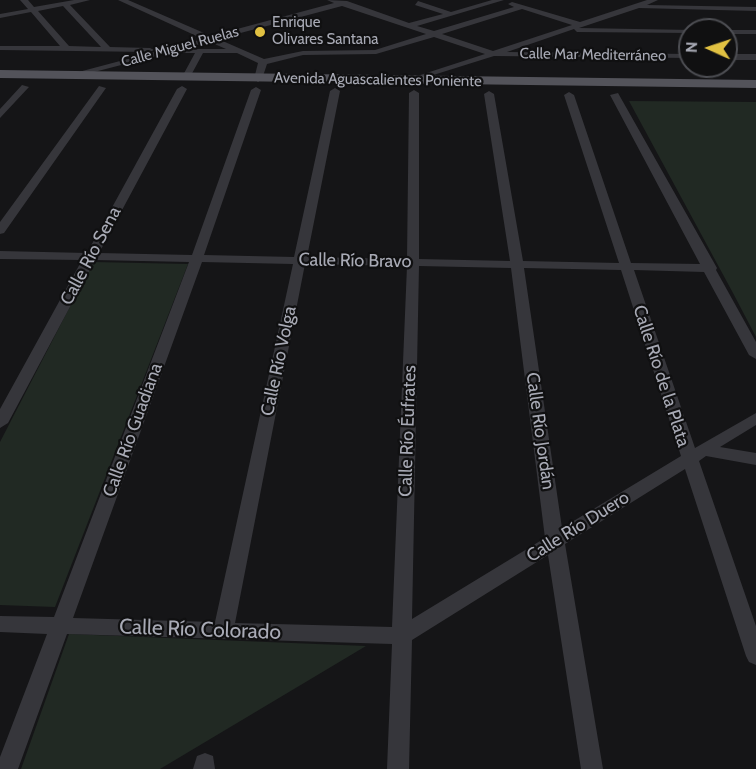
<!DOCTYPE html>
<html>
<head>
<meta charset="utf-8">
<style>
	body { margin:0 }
	#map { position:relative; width:756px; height:769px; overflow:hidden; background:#151517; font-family:Cabin,sans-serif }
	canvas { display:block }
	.north { position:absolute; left:678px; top:18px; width:60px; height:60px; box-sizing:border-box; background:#101011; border:2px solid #4d4e53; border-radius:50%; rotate:273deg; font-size:16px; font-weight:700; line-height:24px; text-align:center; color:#a8aab5 }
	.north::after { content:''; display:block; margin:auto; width:21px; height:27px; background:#e1c142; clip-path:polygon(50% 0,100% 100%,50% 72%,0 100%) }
</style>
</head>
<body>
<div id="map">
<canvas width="756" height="769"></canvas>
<div class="north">N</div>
</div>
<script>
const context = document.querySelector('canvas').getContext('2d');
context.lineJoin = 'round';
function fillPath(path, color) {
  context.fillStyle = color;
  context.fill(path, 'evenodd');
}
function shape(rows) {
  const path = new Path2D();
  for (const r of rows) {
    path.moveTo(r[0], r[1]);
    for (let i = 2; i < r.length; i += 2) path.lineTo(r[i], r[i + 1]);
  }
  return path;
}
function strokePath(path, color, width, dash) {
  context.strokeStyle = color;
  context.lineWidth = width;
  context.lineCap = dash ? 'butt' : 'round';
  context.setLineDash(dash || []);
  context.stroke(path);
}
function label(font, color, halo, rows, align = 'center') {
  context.font = font + ' Cabin,sans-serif';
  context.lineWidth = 4.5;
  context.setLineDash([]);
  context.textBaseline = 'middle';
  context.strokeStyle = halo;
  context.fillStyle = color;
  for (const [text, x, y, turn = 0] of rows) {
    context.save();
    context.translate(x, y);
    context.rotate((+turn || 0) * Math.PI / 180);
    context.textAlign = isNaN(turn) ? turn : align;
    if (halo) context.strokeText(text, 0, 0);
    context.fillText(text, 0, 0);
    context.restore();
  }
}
const green = shape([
	[629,101,756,102,756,337,733,293],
	[93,262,188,264,55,607,0,605,0,442],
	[69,634,366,646,160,769,21,769]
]);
const minor = shape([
	[20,0,28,0,34,7,74,0,90,0,70,5,110,47,150,48,154,50,150,52,0,50,0,46,60,46,31,12,0,18,0,14,28,9,20,0],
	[63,6,101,47,69,46,38,11,63,6],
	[118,0,128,0,211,36,334,3,327,0,347,1,409,23,443,14,415,5,418,1,451,12,492,0,504,0,417,26,434,31,514,7,508,4,512,2,580,22,647,0,658,0,647,5,756,7,756,11,639,8,579,28,693,30,690,30,690,33,577,32,574,29,507,52,690,54,690,58,494,56,411,82,411,78,485,54,434,37,376,54,303,55,267,64,262,79,258,82,254,79,258,63,237,53,203,53,189,79,183,79,182,77,195,53,183,53,183,49,226,49,210,42,71,78,71,74,203,39,118,0],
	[342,6,426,34,375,50,303,51,264,59,218,39,342,6],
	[522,9,572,25,493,51,442,34,522,9],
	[725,30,756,30,756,34,726,34,725,30],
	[726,54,756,54,756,60,726,60,726,54],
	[22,85,29,87,0,118,0,109,22,85],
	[99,86,106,88,4,233,0,234,0,222,99,86],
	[182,86,187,89,99,253,192,255,251,90,256,87,261,90,204,255,294,257,330,91,335,88,340,91,307,257,407,259,409,93,414,90,419,93,419,259,510,261,484,94,489,91,494,94,523,261,619,263,564,95,569,92,574,95,631,263,700,264,610,95,618,93,717,268,716,270,756,342,756,359,749,355,704,272,634,270,695,448,756,413,756,425,720,447,756,453,756,465,706,456,699,461,756,626,756,665,749,662,746,656,685,469,565,544,603,769,581,769,548,555,412,640,409,769,387,769,392,644,67,634,18,769,0,769,0,757,47,634,0,632,0,616,54,617,189,262,95,260,8,423,0,428,0,409,82,260,0,259,0,251,87,253,177,89,182,86],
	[202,262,293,264,215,622,73,618,202,262],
	[305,264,407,266,392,627,235,623,305,264],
	[419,266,511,268,545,538,412,619,419,266],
	[524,268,621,270,681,456,562,528,524,268],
	[205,753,213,756,215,769,193,769,197,756,205,753]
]);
const primary = shape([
	[0,70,756,80,756,88,0,78,0,70]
]);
const markers = [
	[260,32,6,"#e1c142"]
];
const farPoinames = [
	["Enrique",272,23],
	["Olivares Santana",272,40]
];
const farStreetnames = [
	["Calle Miguel Ruelas",180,47,-15],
	["Calle Mar Mediterráneo",593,55,1],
	["Avenida Aguascalientes Poniente",378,80,1]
];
const streetNames = [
	["Calle Río Sena",91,256,-62],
	["Calle Río Bravo",355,261,1],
	["Calle Río Volga",279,361,-78],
	["Calle Río de la Plata",661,376,72],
	["Calle Río Guadiana",133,430,-70],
	["Calle Río Éufrates",408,431,-88],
	["Calle Río Jordán",540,431,82],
	["Calle Río Duero",578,527,-32]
];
const nearStreetnames = [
	["Calle Río Colorado",200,630,2]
];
fillPath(green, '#212923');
fillPath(minor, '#36363b');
fillPath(primary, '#53535a');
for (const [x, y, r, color] of markers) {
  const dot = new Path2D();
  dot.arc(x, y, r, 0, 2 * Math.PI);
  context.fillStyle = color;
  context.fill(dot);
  strokePath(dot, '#101011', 2);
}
label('15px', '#a8aab5', '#101011', farPoinames, 'left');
label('15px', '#a8aab5', '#101011', farStreetnames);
label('18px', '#a8aab5', '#101011', streetNames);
label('21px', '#a8aab5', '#101011', nearStreetnames);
</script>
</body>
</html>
